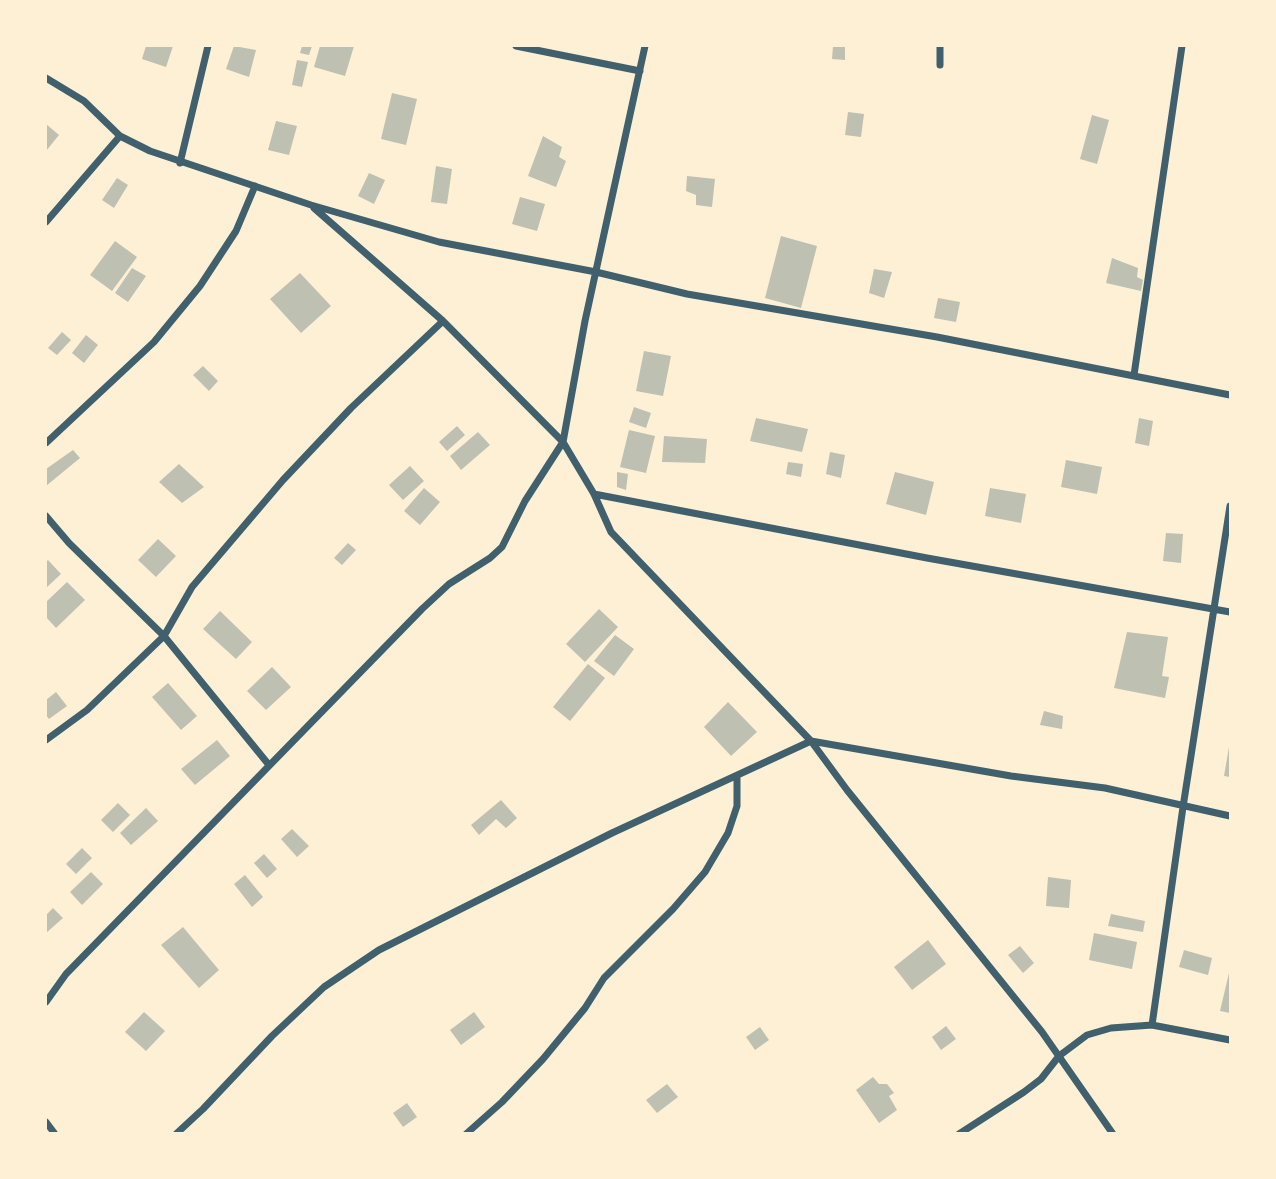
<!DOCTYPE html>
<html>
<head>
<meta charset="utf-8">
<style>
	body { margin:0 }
	#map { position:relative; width:1276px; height:1179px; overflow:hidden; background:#fdf0d5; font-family:Merriweather,serif }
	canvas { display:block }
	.frame { position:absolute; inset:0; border:47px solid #fdf0d5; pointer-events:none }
</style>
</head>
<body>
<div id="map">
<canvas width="1276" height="1179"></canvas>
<div class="frame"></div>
</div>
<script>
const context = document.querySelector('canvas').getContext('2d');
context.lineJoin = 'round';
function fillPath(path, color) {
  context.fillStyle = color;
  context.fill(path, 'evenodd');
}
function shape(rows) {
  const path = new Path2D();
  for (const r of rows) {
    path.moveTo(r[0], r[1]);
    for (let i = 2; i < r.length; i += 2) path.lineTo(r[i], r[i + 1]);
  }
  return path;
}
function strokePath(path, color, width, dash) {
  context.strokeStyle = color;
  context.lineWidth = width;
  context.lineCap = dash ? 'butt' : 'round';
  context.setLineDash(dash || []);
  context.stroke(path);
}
const building = shape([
	[146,46,173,46,166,67,142,59],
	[234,46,256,50,249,77,226,69],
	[302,46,312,46,309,55,300,53],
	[320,46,354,46,345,76,314,67],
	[833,46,845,46,845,60,832,59],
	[297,60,308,62,302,87,292,85],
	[392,93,417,99,406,145,381,139],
	[848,112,864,114,861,137,845,135],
	[1092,115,1109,120,1097,164,1080,159],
	[276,121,297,126,289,155,268,150],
	[46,124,59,135,46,151],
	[543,136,562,147,559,157,566,161,556,187,528,176],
	[436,166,452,169,447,204,431,202],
	[369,173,385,180,374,204,358,196],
	[687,176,715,179,712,207,696,205,696,195,686,191],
	[117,178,128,185,114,208,102,200],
	[520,197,545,204,537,231,512,224],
	[781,236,817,246,801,308,765,298],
	[115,241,137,257,112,291,90,275],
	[1112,258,1138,268,1137,277,1143,280,1141,291,1106,283],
	[132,268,146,276,128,302,115,293],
	[874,269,892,272,884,298,869,293],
	[300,273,331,306,301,333,270,299],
	[938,298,960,302,956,322,934,318],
	[62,332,71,340,57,355,48,348],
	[86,335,98,345,84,363,72,353],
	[644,351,671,356,663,396,636,391],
	[203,366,218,381,209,391,193,375],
	[634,407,651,413,646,428,629,422],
	[756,418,808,429,802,452,750,441],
	[1139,418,1153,421,1149,446,1135,443],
	[457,426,465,435,447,451,439,442],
	[629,430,655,436,646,473,620,467],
	[478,432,490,445,461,470,450,456],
	[664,436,707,439,705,463,662,462],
	[73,450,80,458,46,486,46,469],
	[830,452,845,455,841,478,826,474],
	[1066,460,1102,467,1097,494,1061,487],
	[788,462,803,464,801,477,786,474],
	[179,464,204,487,182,503,159,482],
	[410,466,424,481,403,500,389,485],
	[617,472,628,474,626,490,617,487],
	[895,472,934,482,926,515,886,504],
	[424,488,440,502,420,525,404,511],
	[990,488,1026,494,1021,523,985,516],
	[1166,533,1183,534,1181,563,1163,561],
	[158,539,176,556,156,577,138,560],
	[348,543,356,550,342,565,334,558],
	[48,560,61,574,46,588,46,562],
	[67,582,85,600,56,628,46,617,46,602],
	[599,609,618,627,585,662,566,644],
	[220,611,252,642,236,659,203,629],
	[1127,632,1168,637,1162,676,1169,677,1165,698,1114,688],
	[615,635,634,649,614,676,594,661],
	[588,664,605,678,570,721,553,707],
	[272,667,291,687,266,710,247,691],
	[168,683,197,716,181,730,152,697],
	[56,692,67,706,49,719,46,715,46,700],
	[728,702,757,732,731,756,704,727],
	[1044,711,1063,716,1062,729,1040,725],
	[217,740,230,756,195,785,181,769],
	[1229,747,1230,747,1230,777,1224,776],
	[501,800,517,818,506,828,496,819,479,835,471,825],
	[118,803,130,815,113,832,101,820],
	[146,808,158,821,131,845,120,833],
	[292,829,309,846,297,857,281,839],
	[82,848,92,858,76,874,66,864],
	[264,854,277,869,267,878,254,863],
	[91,872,103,884,82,905,70,892],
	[245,875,263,897,252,907,234,884],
	[1048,877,1071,880,1069,908,1046,906],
	[53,908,63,918,46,933,46,915],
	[1111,914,1145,921,1143,932,1108,926],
	[183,927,219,970,199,988,161,945],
	[1094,933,1137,942,1132,969,1089,960],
	[928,940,946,964,912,990,894,967],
	[1020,946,1034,963,1023,973,1008,955],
	[1184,950,1212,958,1208,975,1179,967],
	[1229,973,1230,973,1230,1013,1220,1011],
	[144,1012,165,1031,146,1051,125,1032],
	[474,1012,485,1027,461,1045,450,1030],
	[946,1026,956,1039,941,1050,932,1037],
	[760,1027,769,1040,755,1050,746,1037],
	[873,1077,879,1084,887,1084,894,1093,889,1096,897,1110,879,1123,856,1090],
	[667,1084,678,1097,657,1113,646,1100],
	[407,1103,417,1117,403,1127,393,1113]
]);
const minor = shape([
	[516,46,640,71],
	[940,65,940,46],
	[46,78,84,101,120,136,150,151,311,205,439,242,596,272,687,294,937,337,1230,395],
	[180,163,208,46],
	[314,208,443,321,563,442,594,494,611,532,811,741,847,790,1042,1032,1113,1134],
	[46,222,120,136],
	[1134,375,1182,46],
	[46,443,154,342,200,286,236,231,255,186],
	[594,494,927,558,1230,612],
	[46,516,69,543,164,636,269,765],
	[46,740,87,710,164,636,192,587,283,480,351,408,443,321],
	[46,1002,66,974,422,609,449,584,490,558,502,547,525,501,563,442,585,321,645,46],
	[1152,1025,1183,807,1230,506],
	[46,1122,55,1134],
	[176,1134,203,1109,272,1036,324,987,379,950,612,833,811,741,1011,776,1105,788,1230,816],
	[466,1134,502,1102,543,1059,585,1008,604,978,673,909,705,872,728,833,737,806,737,776],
	[959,1134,1024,1092,1041,1079,1059,1056,1087,1035,1111,1028,1152,1025,1230,1040]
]);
fillPath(building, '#bec0b2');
strokePath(minor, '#3f606c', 7);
</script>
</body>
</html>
